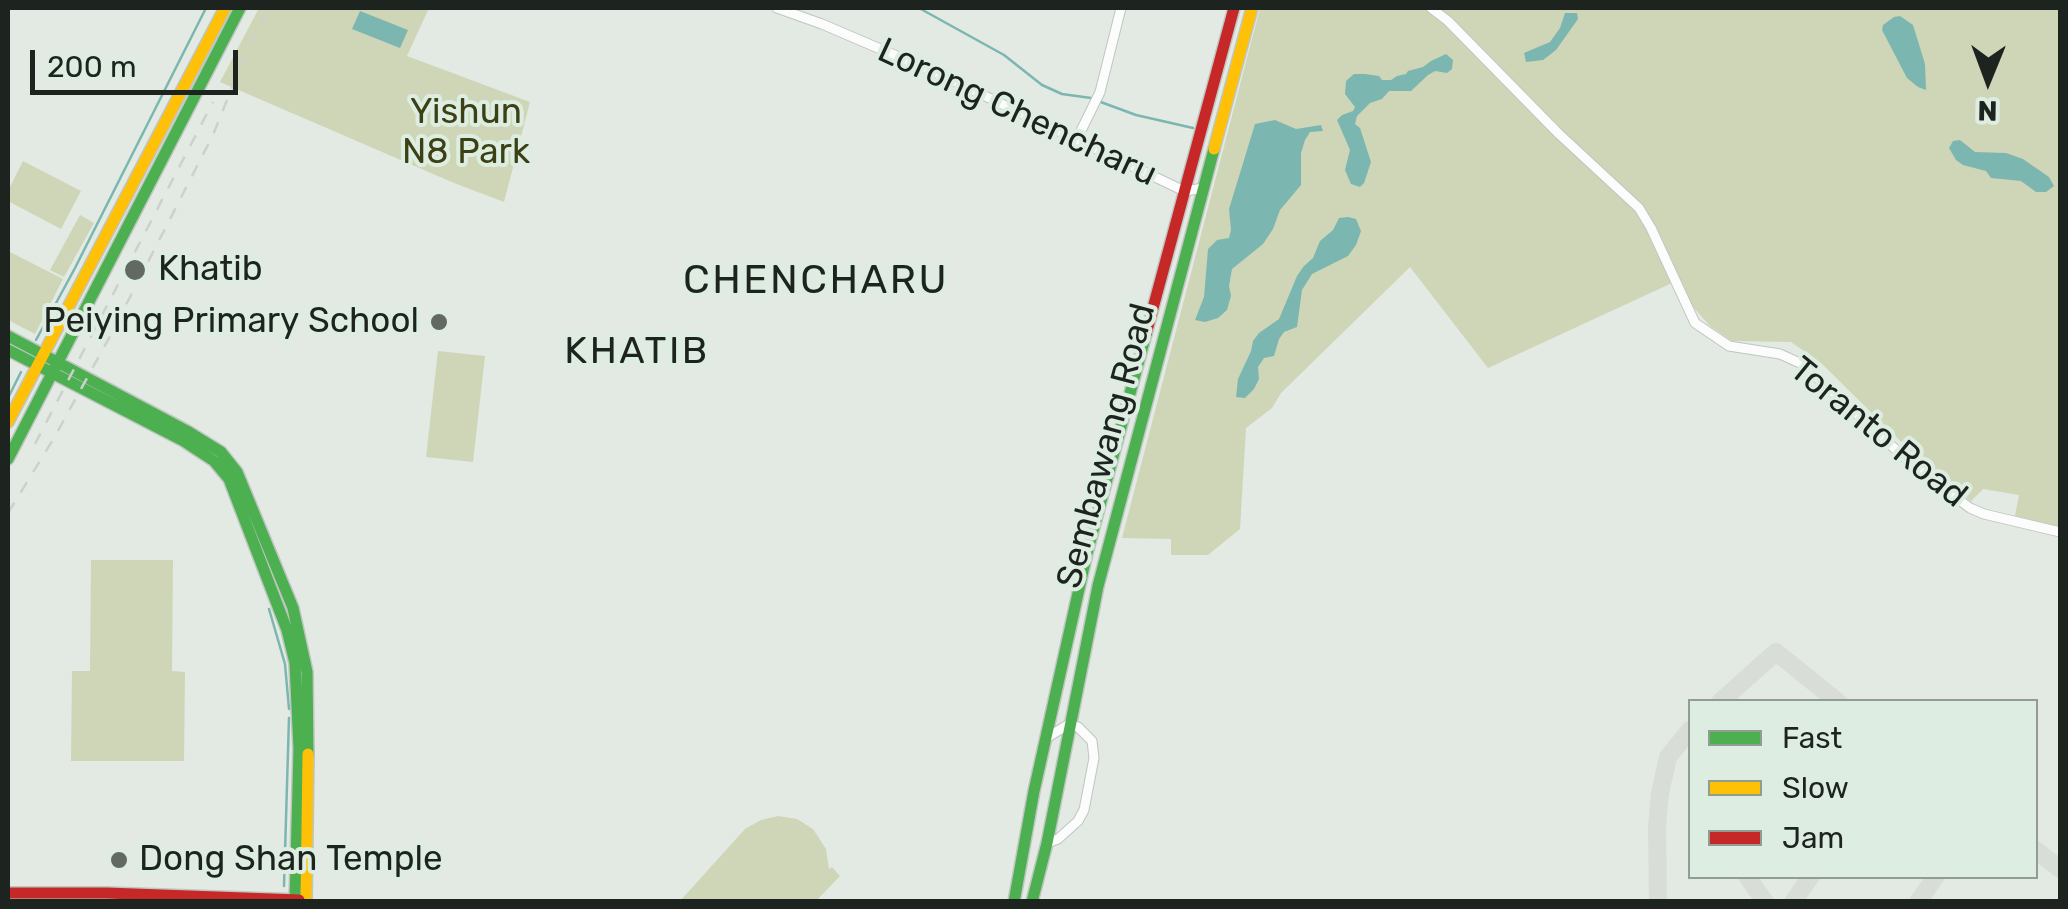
<!DOCTYPE html>
<html>
<head>
<meta charset="utf-8">
<style>
	body { margin:0 }
	#map { position:relative; width:2068px; height:909px; overflow:hidden; background:#e2eae3; font-family:Rubik,sans-serif }
	canvas { display:block }
	.frame { position:absolute; inset:0; border:10px solid #1d231e; pointer-events:none }
	.legend { position:absolute; left:1688px; top:699px; width:350px; height:180px; box-sizing:border-box; background:#deede1; border:2px solid #919c93; margin:0; padding:12px 18px; list-style:none; font-size:30px; color:#1d231e }
	.legend li { display:flex; align-items:center; gap:20px; height:50px }
	.legend b { width:50px; border:2px solid #919c93 }
	.north { position:absolute; left:1938px; top:30px; width:100px; height:100px; -webkit-text-stroke:8px #deede1; paint-order:stroke; rotate:181deg; font-size:28px; font-weight:700; line-height:40px; text-align:center; color:#1d231e }
	.north::after { content:''; display:block; margin:auto; width:35px; height:45px; background:#1d231e; clip-path:polygon(50% 0,100% 100%,50% 72%,0 100%) }
	.scale { position:absolute; left:30px; top:50px; width:208px; height:45px; box-sizing:border-box; border:5px solid #1d231e; border-top:0; padding-left:12px; font-size:30px; line-height:35px; white-space:nowrap; color:#1d231e; -webkit-text-stroke:8px #deede1; paint-order:stroke }
</style>
</head>
<body>
<div id="map">
<canvas width="2068" height="909"></canvas>
<div class="frame"></div>
<ul class="legend">
<li><b style="height:12px;background:#4caf50"></b>Fast</li>
<li><b style="height:12px;background:#ffc107"></b>Slow</li>
<li><b style="height:12px;background:#c62828"></b>Jam</li>
</ul>
<div class="north">N</div>
<div class="scale">200 m</div>
</div>
<script>
const context = document.querySelector('canvas').getContext('2d');
context.lineJoin = 'round';
function fillPath(path, color) {
  context.fillStyle = color;
  context.fill(path, 'evenodd');
}
function shape(rows) {
  const path = new Path2D();
  for (const r of rows) {
    path.moveTo(r[0], r[1]);
    for (let i = 2; i < r.length; i += 2) path.lineTo(r[i], r[i + 1]);
  }
  return path;
}
function strokePath(path, color, width, dash) {
  context.strokeStyle = color;
  context.lineWidth = width;
  context.lineCap = dash ? 'butt' : 'round';
  context.setLineDash(dash || []);
  context.stroke(path);
}
function label(font, color, halo, rows, align = 'center') {
  context.font = font + ' Rubik,sans-serif';
  context.lineWidth = 8;
  context.setLineDash([]);
  context.textBaseline = 'middle';
  context.strokeStyle = halo;
  context.fillStyle = color;
  for (const [text, x, y, turn = 0] of rows) {
    context.save();
    context.translate(x, y);
    context.rotate((+turn || 0) * Math.PI / 180);
    context.textAlign = isNaN(turn) ? turn : align;
    if (halo) context.strokeText(text, 0, 0);
    context.fillText(text, 0, 0);
    context.restore();
  }
}
const green = shape([
	[259,8,429,8,407,56,530,102,504,202,454,183,220,82],
	[1260,8,2060,8,2060,527,2015,516,2019,495,1983,489,1971,501,1941,481,1820,362,1791,342,1732,341,1710,326,1672,283,1488,368,1410,267,1281,393,1272,408,1246,428,1240,529,1208,555,1171,555,1171,539,1122,538],
	[23,161,81,191,61,229,8,201,8,191],
	[80,215,94,223,64,277,50,270],
	[8,251,63,279,35,334,8,320],
	[438,351,485,356,473,462,426,457],
	[91,560,173,560,172,671,185,672,184,761,71,761,72,671,90,671],
	[778,816,797,819,813,829,826,849,829,869,832,867,840,876,816,901,680,901,745,829,761,820]
]);
const water = shape([
	[360,11,408,30,400,48,352,29],
	[1565,13,1577,13,1578,19,1556,50,1543,60,1526,62,1524,53,1550,42,1560,28],
	[1900,16,1913,25,1925,64,1926,90,1918,87,1907,78,1882,30,1883,25,1894,17],
	[1446,54,1453,60,1452,69,1447,73,1435,71,1428,75,1411,91,1389,91,1382,99,1370,103,1357,116,1355,124,1360,128,1371,162,1364,183,1360,187,1351,184,1345,170,1350,150,1337,120,1342,115,1353,111,1355,107,1345,94,1346,81,1354,74,1365,74,1379,76,1382,80,1391,80,1397,76,1406,74,1408,71,1423,67,1431,61],
	[1275,120,1296,129,1321,125,1323,131,1310,132,1305,140,1301,153,1301,185,1280,210,1273,229,1263,244,1232,269,1229,286,1231,296,1227,310,1218,318,1205,322,1195,320,1204,297,1208,249,1217,240,1229,238,1231,230,1229,209,1255,124],
	[1960,140,1975,152,2006,153,2023,159,2049,177,2054,186,2046,192,2036,192,2021,181,1991,178,1986,171,1963,165,1956,160,1949,148,1953,141],
	[1348,217,1356,219,1361,231,1356,245,1348,256,1312,274,1302,290,1297,327,1284,332,1279,339,1274,356,1264,358,1258,367,1259,379,1254,389,1245,398,1236,397,1238,379,1251,351,1253,341,1259,333,1279,319,1297,276,1304,266,1313,258,1320,241,1333,230,1339,218]
]);
const stream = shape([
	[919,8,1004,55,1042,85,1062,94,1091,98],
	[1098,101,1136,115,1193,128],
	[36,340,75,268,206,8],
	[8,398,21,372],
	[269,609,285,664,289,709],
	[284,886,289,718]
]);
const taxiway = shape([
	[1720,702,1776,652,1838,702],
	[2036,850,2060,869],
	[1747,876,1765,902],
	[1658,902,1657,827,1660,793,1668,757,1690,730],
	[1793,902,1811,876],
	[1918,902,1936,876]
]);
const street = shape([
	[777,8,822,24,941,75,1178,188,1186,191,1203,188],
	[1431,8,1448,21,1559,134,1639,208,1651,228,1695,323,1729,346,1780,354,1802,364,1916,468,1970,508,1984,514,2060,532],
	[1076,141,1100,92,1121,8],
	[1045,739,1069,724,1078,727,1092,741,1094,758,1084,810,1078,821,1058,839,1047,843]
]);
const fast = shape([
	[8,336,187,431,221,452,237,472,293,608,307,672,308,754],
	[8,350,182,440,214,461,229,479,287,630,295,663,299,749,295,902],
	[8,459,240,8],
	[1014,902,1034,791,1087,553,1146,334],
	[1032,902,1047,843,1098,586,1214,149]
]);
const slow = shape([
	[1214,149,1252,8],
	[8,422,225,8],
	[306,902,308,754]
]);
const jam = shape([
	[1146,334,1234,8],
	[8,893,107,893,299,900]
]);
const rail = shape([
	[35,444,213,102],
	[8,513,54,438,108,340,213,135,249,45,269,8]
]);
const markers = [
	[135,270,12,"#626963"],
	[439,322,10,"#626963"],
	[119,860,10,"#626963"]
];
const parkNames = [
	["Yishun",466,113],
	["N8 Park",466,153]
];
const streetNames = [
	["Lorong Chencharu",1017,113,25],
	["Toranto Road",1878,433,39],
	["Sembawang Road",1107,446,-75]
];
const poiNames = [
	["Khatib",158,270],
	["Peiying Primary School",419,322,"right"],
	["Dong Shan Temple",139,860]
];
const neighbourhoodNames = [
	["KHATIB",637,352]
];
const quarterNames = [
	["CHENCHARU",816,281]
];
fillPath(green, '#ced6b7');
fillPath(water, '#7cb6b0');
strokePath(stream, '#7cb6b0', 2.5);
strokePath(taxiway, '#d8ddd8', 18);
strokePath(street, '#bfc6c1', 11);
strokePath(fast, '#bfc6c1', 14);
strokePath(slow, '#bfc6c1', 14);
strokePath(jam, '#bfc6c1', 14);
strokePath(street, '#fbfcfb', 9);
strokePath(fast, '#4caf50', 11);
strokePath(slow, '#ffc107', 11);
strokePath(jam, '#c62828', 11);
strokePath(rail, '#cdd0ce', 2.5, [12, 12]);
for (const [x, y, r, color] of markers) {
  const dot = new Path2D();
  dot.arc(x, y, r, 0, 2 * Math.PI);
  context.fillStyle = color;
  context.fill(dot);
  strokePath(dot, '#deede1', 4);
}
label('35px', '#3c4014', '#deede1', parkNames);
label('35px', '#1d231e', '#deede1', streetNames);
label('35px', '#1d231e', '#deede1', poiNames, 'left');
context.letterSpacing = '2.5px';
label('38px', '#1d231e', '#deede1', neighbourhoodNames);
context.letterSpacing = '0px';
context.letterSpacing = '2.5px';
label('40px', '#1d231e', '#deede1', quarterNames);
context.letterSpacing = '0px';
</script>
</body>
</html>
